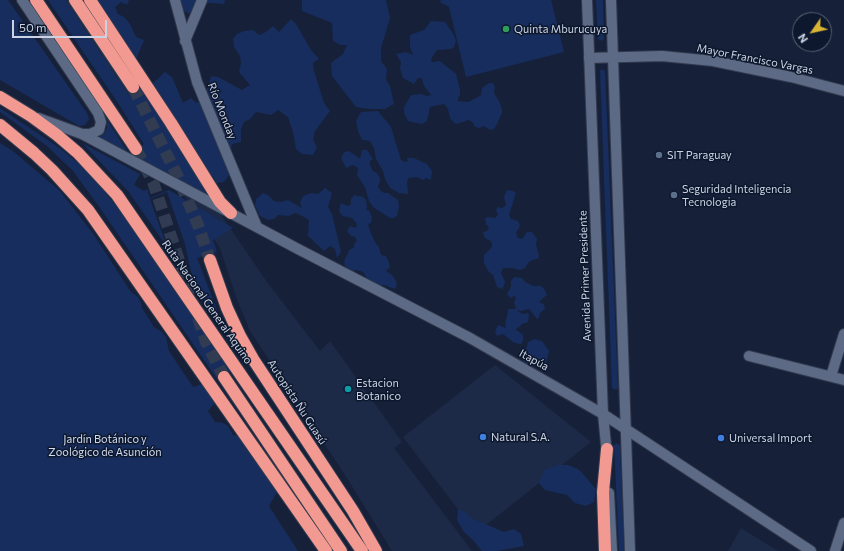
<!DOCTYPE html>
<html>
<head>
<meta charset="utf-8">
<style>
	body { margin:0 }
	#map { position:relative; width:844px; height:551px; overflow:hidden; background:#162139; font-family:Commissioner,sans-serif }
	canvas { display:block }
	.north { position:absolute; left:792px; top:12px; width:40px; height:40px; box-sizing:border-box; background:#0d182e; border:1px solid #596376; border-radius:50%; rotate:236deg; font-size:11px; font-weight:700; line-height:16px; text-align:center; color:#cbd3e3 }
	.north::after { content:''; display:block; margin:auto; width:14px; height:18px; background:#d9b334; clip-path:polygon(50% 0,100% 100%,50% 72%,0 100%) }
	.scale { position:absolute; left:12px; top:20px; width:95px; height:18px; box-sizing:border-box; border:2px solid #cbd3e3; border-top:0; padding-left:5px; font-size:12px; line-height:14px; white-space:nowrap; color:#cbd3e3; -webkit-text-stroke:3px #0d182e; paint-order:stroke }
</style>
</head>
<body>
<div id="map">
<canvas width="844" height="551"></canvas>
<div class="north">N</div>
<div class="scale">50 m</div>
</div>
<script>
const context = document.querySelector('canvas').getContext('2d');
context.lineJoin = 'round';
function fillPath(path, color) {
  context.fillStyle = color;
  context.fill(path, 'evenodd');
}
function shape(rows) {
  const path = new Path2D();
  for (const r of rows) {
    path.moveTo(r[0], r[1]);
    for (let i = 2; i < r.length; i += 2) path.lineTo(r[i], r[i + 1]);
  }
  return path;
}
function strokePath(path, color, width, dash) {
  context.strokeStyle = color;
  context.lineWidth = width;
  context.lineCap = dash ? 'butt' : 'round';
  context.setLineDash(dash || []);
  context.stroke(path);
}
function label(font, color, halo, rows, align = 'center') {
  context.font = font + ' Commissioner,sans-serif';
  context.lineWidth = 3;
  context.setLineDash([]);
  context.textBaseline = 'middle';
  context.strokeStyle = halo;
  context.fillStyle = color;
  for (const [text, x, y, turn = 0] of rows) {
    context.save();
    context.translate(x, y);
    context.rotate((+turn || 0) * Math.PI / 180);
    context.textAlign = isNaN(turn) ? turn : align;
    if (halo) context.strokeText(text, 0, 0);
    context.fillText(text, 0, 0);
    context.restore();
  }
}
const built = shape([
	[49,0,73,0,174,146,267,282,320,351,330,341,402,442,394,448,472,551,392,551,345,475,250,331,236,297,220,248],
	[495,365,591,442,476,533,403,437],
	[741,528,778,551,728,551]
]);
const green = shape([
	[0,0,8,0,87,113,89,119,85,125,79,126,0,80],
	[48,0,65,0,129,96,143,87,211,197,98,138,104,134,107,128,107,120,129,154,144,144,118,103],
	[87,0,129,0,127,5,121,2,115,7,118,14,124,17,130,24,136,37,144,40,135,62],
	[169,0,225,0,224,4,199,2,189,14],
	[302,0,386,0,390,18,381,48,381,61,387,69,386,80,390,86,394,104,385,109,369,109,356,107,332,76,331,63,343,54,347,45,341,45,333,41,332,23,302,11],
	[441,0,551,0,564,52,466,77,449,7,440,2],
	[596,0,603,0,604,39,602,41,598,39],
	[291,19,296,24,311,50,319,59,313,63,314,71,324,103,330,111,315,131,313,140,317,147,313,155,302,154,296,149,293,132,288,117,278,110,271,115,256,112,250,119,244,122,241,129,241,142,232,144,229,159,229,175,224,182,216,183,214,177,207,172,203,162,189,143,182,139,183,129,162,112,150,86,165,72,172,77,183,103,191,98,196,103,204,100,211,76,218,77,242,90,250,85,239,72,241,63,240,56,234,47,233,39,237,34,244,31,253,30,259,35,266,32,273,26,279,32],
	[431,21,445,22,454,35,456,41,454,47,451,49,437,50,431,59,432,62,440,61,456,74,460,90,460,95,458,98,458,101,468,102,478,97,481,95,482,88,489,83,493,83,495,87,494,93,499,101,502,109,502,113,495,128,491,130,483,126,480,128,475,127,473,123,469,120,457,124,454,123,450,118,448,109,444,104,430,107,427,121,422,124,408,121,404,113,404,107,411,95,421,94,427,96,431,95,424,86,422,78,418,78,414,84,403,78,400,68,401,62,396,54,406,52,413,55,410,47,410,35,424,30],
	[602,69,605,71,618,388,616,390,612,388,600,71],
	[0,108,61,149,80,165,103,190,124,216,231,371,217,379,100,208,73,171,47,146,0,112],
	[378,111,391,127,401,160,405,162,408,161,407,158,414,158,427,164,432,171,431,180,426,178,423,180,417,177,409,178,407,181,408,194,399,193,390,188,385,179,383,171,376,159,374,148,370,141,362,140,358,131,356,121,361,112],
	[0,143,13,151,60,191,94,235,131,292,138,297,141,303,142,308,154,327,162,332,166,337,169,351,193,387,204,383,210,391,215,403,208,411,215,422,223,423,228,426,233,435,240,436,277,489,277,492,269,506,298,551,0,551],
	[84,145,84,144,140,174,134,185,144,191,147,189,150,198,169,190,233,228,213,240,217,252,197,258,226,333,194,285,185,244,167,192,150,199,167,247,128,191],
	[362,150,367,150,373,159,370,161,370,165,373,171,377,173,380,178,380,181,378,186,380,190,384,193,388,193,398,200,399,206,397,216,394,218,390,218,373,207,369,201,365,187,357,175,358,168,353,165,346,168,341,158,344,152,349,151,360,159],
	[325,188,332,193,328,207,332,214,341,252,337,258,335,249,330,246,324,251,308,236,309,220,302,216,295,213,289,216,278,215,274,219,268,220,260,216,255,205,256,199,263,193,268,195,274,201,281,202,288,200,302,208,300,203,303,196,312,193,318,194],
	[507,190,513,191,516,193,509,215,511,219,518,221,519,223,520,226,516,233,517,235,518,238,522,239,527,232,532,232,537,239,536,245,539,256,538,259,535,259,529,262,525,268,520,270,512,268,503,268,501,273,505,282,504,286,502,289,497,287,493,275,488,271,484,263,484,255,492,247,492,244,491,241,486,239,484,236,483,232,487,231,489,228,486,224,485,219,487,217,495,218,498,215,496,210,498,207,502,208,506,205,504,197],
	[354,195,363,197,366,200,367,207,366,209,369,211,372,217,371,223,368,224,370,231,376,244,379,247,381,255,386,256,389,263,390,267,386,271,392,275,396,281,397,285,395,289,384,285,377,285,367,278,363,272,357,270,352,271,345,266,344,261,350,249,354,248,354,244,357,241,355,237,351,236,347,231,350,226,356,228,357,224,352,218,343,216,340,213,339,209,341,203,348,206,351,204,351,199],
	[514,277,522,278,525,282,534,286,541,286,544,289,547,295,539,302,541,303,544,304,545,309,540,313,538,320,529,309,521,311,517,310,519,312,523,314,525,314,528,313,529,315,528,322,522,324,519,327,516,329,516,331,517,330,523,335,523,341,521,344,519,344,513,342,503,334,497,336,495,331,498,325,506,328,505,321,507,317,508,309,516,309,514,303,516,297,514,296,510,298,507,294,511,287,511,281],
	[534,339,542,341,549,351,546,363,541,365,527,363,523,361,528,342],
	[617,443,620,446,624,551,619,551,614,445],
	[558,465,568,465,578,469,583,474,596,489,594,502,586,506,575,503,567,495,545,490,539,483,544,470],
	[458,509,467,513,471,518,504,532,514,529,521,534,524,546,497,551,482,551,473,540,464,532,457,520]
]);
const highwayTunnel = shape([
	[133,87,177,175,198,225,210,260],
	[136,149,153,182,206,342,224,377]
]);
const street = shape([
	[22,0,98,113,101,122,99,130,90,134,82,134],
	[175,0,197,82,257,227],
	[185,41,202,0],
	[589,58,662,56,713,61,791,77,844,91],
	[749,356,844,380],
	[831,376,844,334],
	[835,551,844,523]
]);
const secondary = shape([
	[587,0,603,414,607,455],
	[611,0,630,551],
	[38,118,82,134,298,249,470,338,603,414,811,551],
	[609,493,612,551]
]);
const highway = shape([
	[36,0,136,149],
	[75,0,133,87],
	[90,0,171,123,220,202,231,213],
	[0,97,31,116,57,135,78,153,117,195,362,551],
	[0,125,34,153,52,170,88,210,326,551],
	[210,260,227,308,240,336,253,359,353,511,376,551],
	[224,377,341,551],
	[605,551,603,492,607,449]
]);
const markers = [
	[506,29,4,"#2e9e5b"],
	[659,155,4,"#5c6f8a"],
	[674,195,4,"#5c6f8a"],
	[348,389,4,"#0f9aa8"],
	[483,437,4,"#3f7fe0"],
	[721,438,4,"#3f7fe0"]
];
const poiNames = [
	["Quinta Mburucuya",514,29],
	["SIT Paraguay",667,155],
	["Seguridad Inteligencia",682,189],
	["Tecnologia",682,202],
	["Estacion",356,383],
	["Botanico",356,396],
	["Natural S.A.",491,437],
	["Universal Import",729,438]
];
const streetNames = [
	["Mayor Francisco Vargas",755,59,11],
	["Río Monday",222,111,68],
	["Avenida Primer Presidente",585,276,-92],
	["Ruta Nacional General Aquino",207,302,55],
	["Itapúa",534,360,29],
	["Autopista Ñu Guasú",297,402,57]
];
const parkNames = [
	["Jardín Botánico y",105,439],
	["Zoológico de Asunción",105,452]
];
fillPath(built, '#1c2a47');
fillPath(green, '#172d5d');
strokePath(highwayTunnel, '#313c52', 12, [12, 6]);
strokePath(street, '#333a4e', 12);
strokePath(secondary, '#333a4e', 12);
strokePath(highway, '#333a4e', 14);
strokePath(street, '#5c6a85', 10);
strokePath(secondary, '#5c6a85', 10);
strokePath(highway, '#f29a91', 12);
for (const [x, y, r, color] of markers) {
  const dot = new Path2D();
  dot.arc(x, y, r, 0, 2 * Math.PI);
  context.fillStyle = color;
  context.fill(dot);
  strokePath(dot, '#0d182e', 1.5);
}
label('11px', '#cbd3e3', '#0d182e', poiNames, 'left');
label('11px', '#cbd3e3', '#0d182e', streetNames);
label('11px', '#d2dcef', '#0d182e', parkNames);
</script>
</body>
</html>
